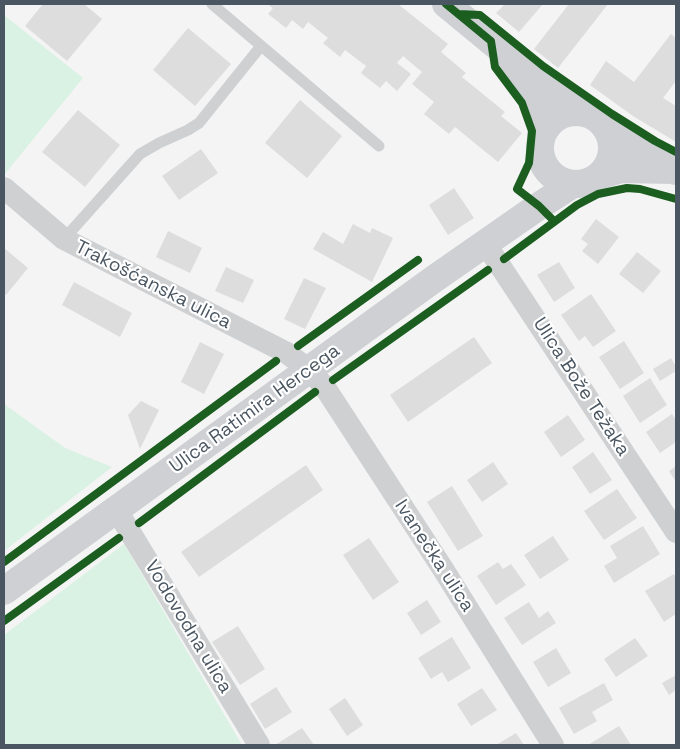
<!DOCTYPE html>
<html>
<head>
<meta charset="utf-8">
<style>
	body { margin:0 }
	#map { position:relative; width:680px; height:749px; overflow:hidden; background:#f4f4f4; font-family:"Space Grotesk",sans-serif }
	canvas { display:block }
	.frame { position:absolute; inset:0; border:5px solid #4a5661; pointer-events:none }
</style>
</head>
<body>
<div id="map">
<canvas width="680" height="749"></canvas>
<div class="frame"></div>
</div>
<script>
const context = document.querySelector('canvas').getContext('2d');
context.lineJoin = 'round';
function fillPath(path, color) {
  context.fillStyle = color;
  context.fill(path, 'evenodd');
}
function shape(rows) {
  const path = new Path2D();
  for (const r of rows) {
    if (r.length === 3) {
      path.moveTo(r[0] + r[2], r[1]);
      path.arc(r[0], r[1], r[2], 0, 2 * Math.PI);
      continue;
    }
    path.moveTo(r[0], r[1]);
    for (let i = 2; i < r.length; i += 2) path.lineTo(r[i], r[i + 1]);
  }
  return path;
}
function strokePath(path, color, width, dash) {
  context.strokeStyle = color;
  context.lineWidth = width;
  context.lineCap = dash ? 'butt' : 'round';
  context.setLineDash(dash || []);
  context.stroke(path);
}
function label(font, color, halo, rows, align = 'center') {
  context.font = font + ' "Space Grotesk",sans-serif';
  context.lineWidth = 4.5;
  context.setLineDash([]);
  context.textBaseline = 'middle';
  context.strokeStyle = halo;
  context.fillStyle = color;
  for (const [text, x, y, turn = 0] of rows) {
    context.save();
    context.translate(x, y);
    context.rotate((+turn || 0) * Math.PI / 180);
    context.textAlign = isNaN(turn) ? turn : align;
    if (halo) context.strokeText(text, 0, 0);
    context.fillText(text, 0, 0);
    context.restore();
  }
}
const green = shape([
	[4,15,83,78,4,175],
	[4,404,65,448,112,467,4,551],
	[124,544,242,745,4,745,4,635]
]);
const building = shape([
	[43,4,84,4,102,19,67,61,25,26],
	[267,4,398,4,448,44,441,52,466,73,462,77,505,112,501,116,522,133,498,162,455,127,449,134,424,114,434,102,412,84,422,72,403,56,397,63,411,74,397,91,386,81,380,88,361,73,366,66,345,50,340,57,323,43,328,38,308,22,303,29,292,20,286,28,268,14,273,8],
	[505,4,543,4,519,32,496,13],
	[569,4,608,4,558,68,534,49],
	[188,28,231,64,195,106,153,70],
	[671,34,676,38,676,81,663,98,676,106,676,142,633,116,590,85,606,61,634,82],
	[300,100,342,136,307,178,265,143],
	[78,110,120,145,85,187,42,152],
	[201,149,218,173,179,200,162,176],
	[454,188,474,218,448,235,429,205],
	[596,219,619,237,598,264,582,251,588,244,581,239],
	[353,224,370,233,372,228,393,238,372,282,313,249,323,232,343,244],
	[168,231,202,248,190,273,156,257],
	[4,248,28,268,6,295,4,293],
	[637,252,661,271,643,293,619,274],
	[559,262,575,288,554,302,537,275],
	[226,267,254,280,243,303,215,291],
	[304,278,326,288,305,329,284,319],
	[74,282,132,313,120,337,62,305],
	[591,294,616,331,593,347,585,336,579,341,561,315],
	[474,337,492,363,408,422,390,395],
	[624,341,644,373,620,389,599,357],
	[200,342,224,354,204,394,181,382],
	[671,358,676,367,676,371,660,381,653,369],
	[650,378,667,405,640,423,623,396],
	[141,401,159,410,140,449,128,415],
	[672,414,676,420,676,442,660,453,646,432],
	[568,415,585,440,561,457,544,432],
	[593,452,612,480,590,494,572,467],
	[493,462,508,484,482,502,467,480],
	[306,465,323,490,199,577,181,552],
	[676,466,676,482,669,471],
	[452,486,483,536,458,551,427,502],
	[617,489,637,518,604,540,584,511],
	[643,526,660,554,614,583,604,566,617,558,610,546],
	[553,536,569,560,540,579,524,555],
	[369,538,399,582,373,600,343,555],
	[498,562,503,569,511,564,526,585,496,605,477,576],
	[674,574,676,579,676,614,664,622,645,591],
	[427,600,441,622,421,635,407,613],
	[529,602,539,618,548,611,556,623,522,645,504,618],
	[238,626,265,669,240,685,212,642],
	[452,637,471,668,448,682,442,672,431,679,418,658],
	[635,638,648,656,616,677,604,659],
	[556,648,571,673,548,687,533,662],
	[676,675,676,690,669,695,662,683],
	[604,683,613,700,592,712,597,721,574,734,559,708],
	[276,687,292,712,265,729,250,704],
	[482,688,497,710,471,726,457,704],
	[345,698,363,725,347,736,329,709],
	[619,726,631,745,588,745],
	[302,728,314,745,275,745],
	[516,733,524,745,496,745]
]);
const service = shape([
	[212,4,379,146],
	[64,239,140,154,159,143,188,130,199,123,261,46]
]);
const minor = shape([
	[4,188,64,239,287,353,309,370,324,386,443,569,553,745],
	[485,243,676,532],
	[116,509,259,745]
]);
const secondary = shape([
	[446,4,503,51,547,84,559,96,585,113],
	[513,67,539,106,543,115,541,140],
	[576,148,36],
	[609,134,650,153,676,171],
	[601,175,621,169,674,170],
	[4,591,434,279,539,206,573,184]
]);
const cycleway = shape([
	[446,4,491,41,495,67,522,103,532,131,529,163,517,189,539,206,554,221],
	[459,14,480,15,543,66,612,114,655,141,676,152],
	[504,259,577,205,598,194,627,188,640,189,676,199],
	[298,346,418,260],
	[333,380,488,270],
	[139,523,315,392],
	[4,562,276,361],
	[4,621,119,538]
]);
const streetNames = [
	["Trakošćanska ulica",153,285,27],
	["Ulica Bože Težaka",581,387,57],
	["Ulica Ratimira Hercega",255,409,-36],
	["Ivanečka ulica",434,556,57],
	["Vodovodna ulica",188,627,59]
];
fillPath(green, '#d9f2e3');
fillPath(building, '#ddddde');
strokePath(service, '#ced0d2', 11);
strokePath(minor, '#ced0d2', 22);
strokePath(secondary, '#ced0d4', 28);
strokePath(cycleway, '#1b5e20', 8);
label('19px', '#4a5661', '#fff', streetNames);
</script>
</body>
</html>
